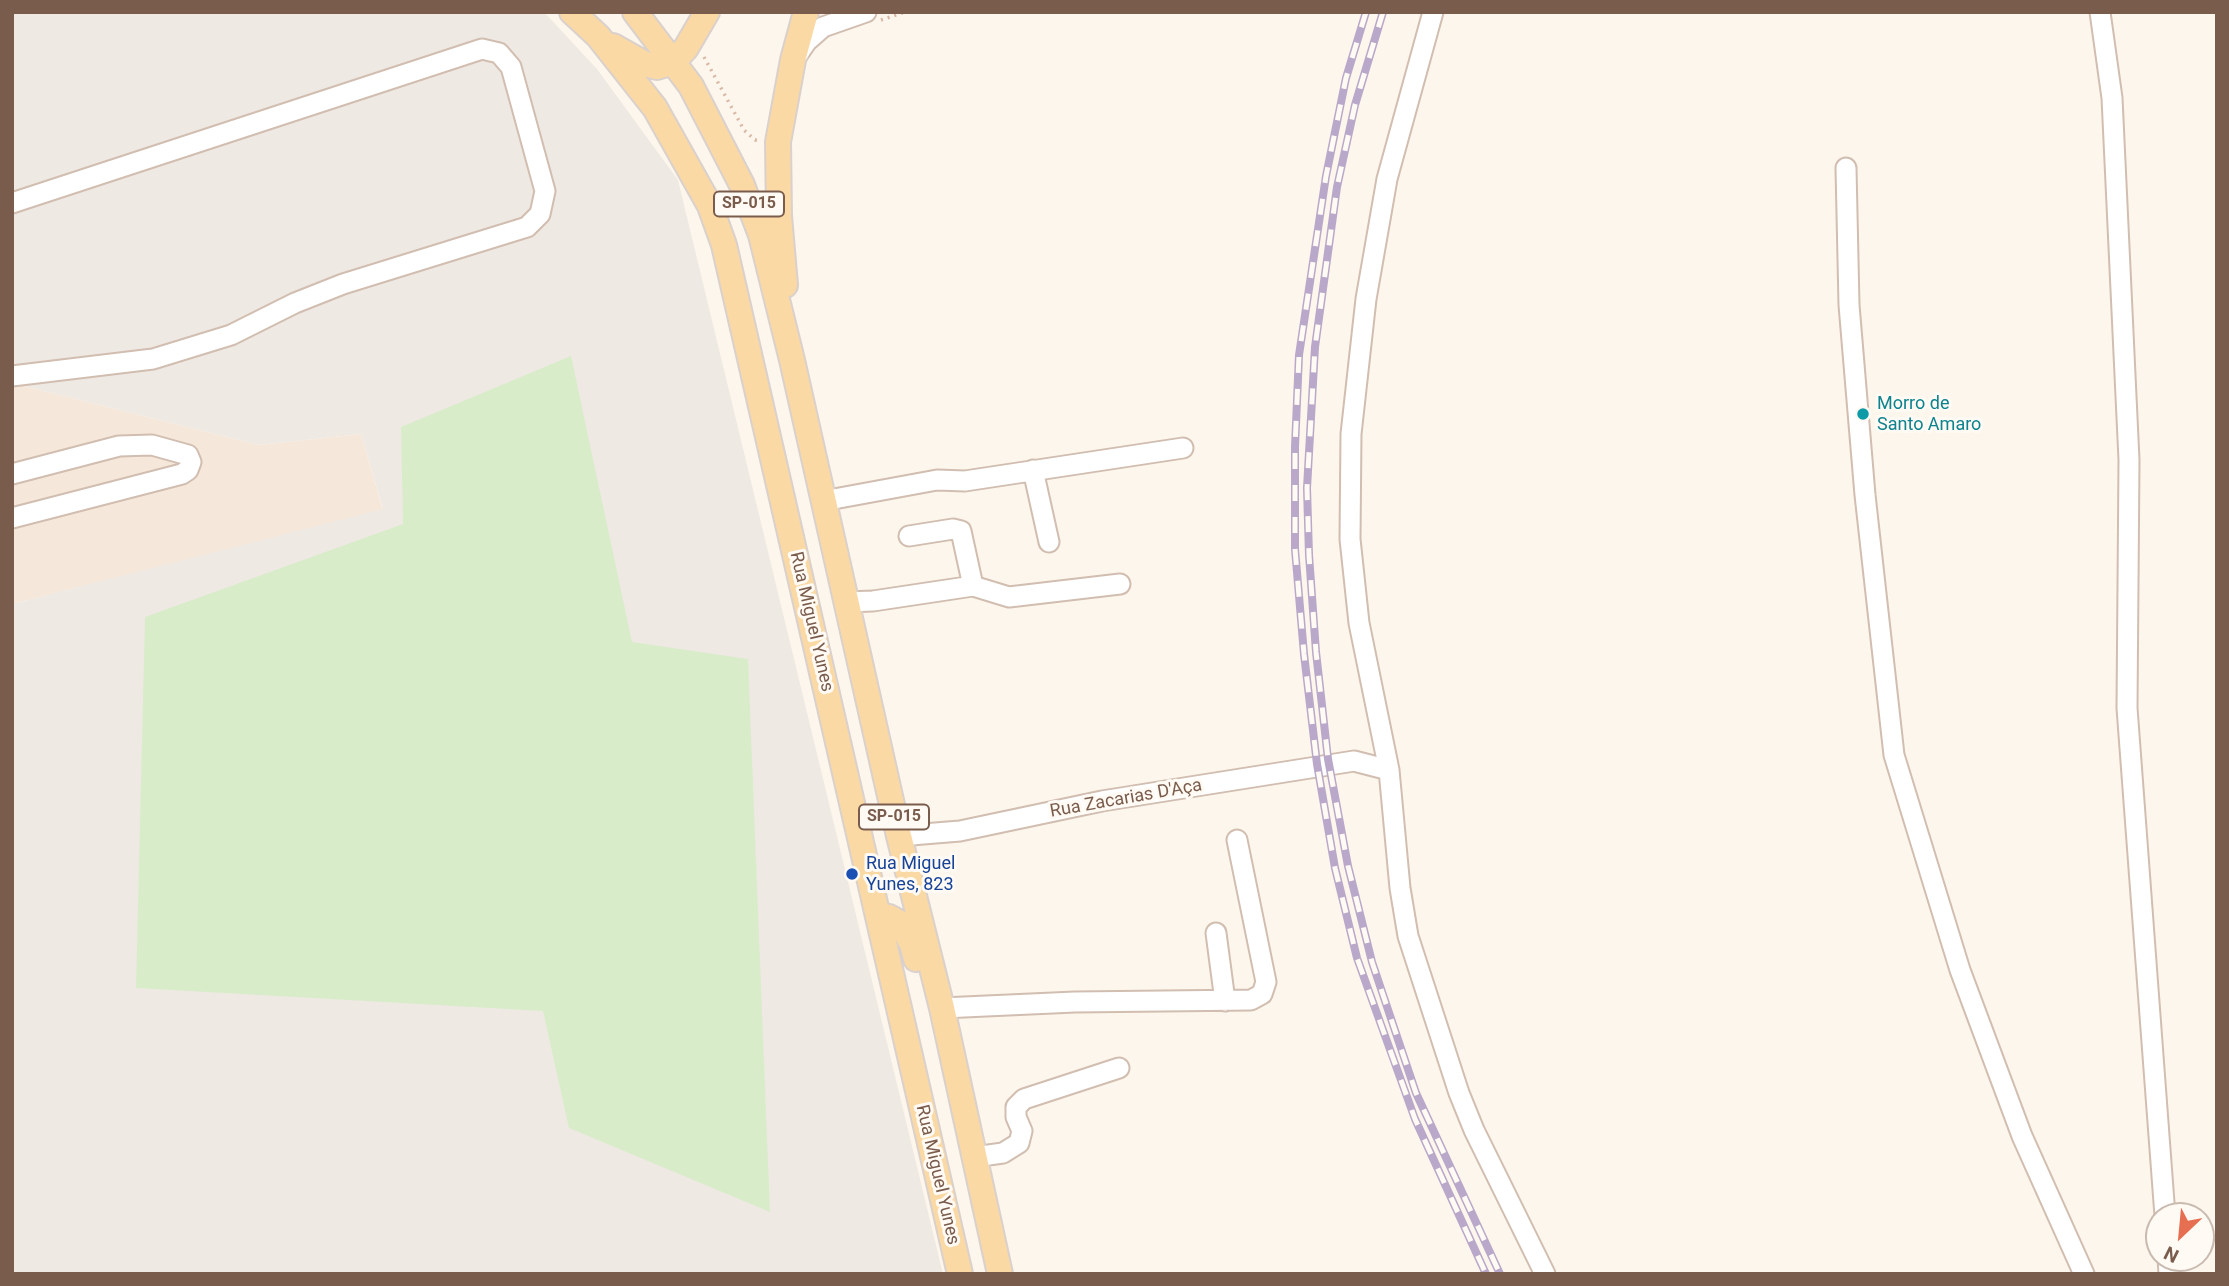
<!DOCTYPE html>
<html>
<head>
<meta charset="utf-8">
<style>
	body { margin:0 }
	#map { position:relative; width:2229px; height:1286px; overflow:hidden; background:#fdf6ec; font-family:Roboto,sans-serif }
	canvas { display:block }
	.frame { position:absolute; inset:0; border:14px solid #7a5c4d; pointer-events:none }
	.north { position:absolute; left:2145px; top:1202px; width:70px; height:70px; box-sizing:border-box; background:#fffaf3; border:2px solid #cabbb1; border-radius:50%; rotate:206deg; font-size:19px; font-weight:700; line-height:28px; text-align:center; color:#7a5c4d }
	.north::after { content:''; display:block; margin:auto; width:24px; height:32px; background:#e76f51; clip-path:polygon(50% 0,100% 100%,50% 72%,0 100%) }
</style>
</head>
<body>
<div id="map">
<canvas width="2229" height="1286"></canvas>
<div class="frame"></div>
<div class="north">N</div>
</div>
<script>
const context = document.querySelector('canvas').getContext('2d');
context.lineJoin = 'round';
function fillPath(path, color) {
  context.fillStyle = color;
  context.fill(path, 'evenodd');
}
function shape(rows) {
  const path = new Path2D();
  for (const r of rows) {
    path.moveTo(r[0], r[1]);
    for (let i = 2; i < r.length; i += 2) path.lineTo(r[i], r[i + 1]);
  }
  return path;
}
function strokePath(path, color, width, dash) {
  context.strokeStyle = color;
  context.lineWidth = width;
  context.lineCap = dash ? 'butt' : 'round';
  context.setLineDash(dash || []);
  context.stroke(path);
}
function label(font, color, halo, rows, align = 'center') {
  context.font = font + ' Roboto,sans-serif';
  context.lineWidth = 6;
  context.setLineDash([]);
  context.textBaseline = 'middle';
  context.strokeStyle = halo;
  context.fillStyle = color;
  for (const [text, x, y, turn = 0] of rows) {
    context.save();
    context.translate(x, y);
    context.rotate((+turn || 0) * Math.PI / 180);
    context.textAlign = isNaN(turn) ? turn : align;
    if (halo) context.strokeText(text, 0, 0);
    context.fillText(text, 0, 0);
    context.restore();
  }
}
const residential = shape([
	[12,383,259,445,361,434,383,510,12,604]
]);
const industrial = shape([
	[12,12,544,12,597,69,678,180,943,1274,12,1274,12,604,383,509,361,434,259,445,12,383]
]);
const green = shape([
	[571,356,632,642,748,659,770,1212,569,1128,543,1011,136,988,145,617,403,524,401,427]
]);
const path = shape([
	[881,20,905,12],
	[704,57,744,130,755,140,758,140]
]);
const minor = shape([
	[1433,12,1387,179,1366,299,1351,434,1350,539,1359,623,1389,770,1400,888,1408,936,1459,1093,1474,1130,1545,1274],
	[2100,12,2112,98,2129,460,2127,708,2165,1216],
	[798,54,807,41,823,27,866,12],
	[1846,168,1849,305,1865,495,1894,755,1960,970,2022,1136,2084,1274],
	[12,203,482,49,499,53,511,67,545,191,540,214,527,227,343,284,295,303,231,335,153,359,12,376],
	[1033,470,1049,542],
	[12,474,119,446,152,445,188,455,191,462,188,470,182,474,12,518],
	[823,501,937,480,965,481,1183,448],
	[909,536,953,529,961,531,973,586],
	[846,602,873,601,973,586,1009,597,1120,584],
	[899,836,960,831,1102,801,1354,761,1389,770],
	[1216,933,1225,1001],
	[942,1008,1075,1002,1251,1000,1262,994,1266,982,1237,840],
	[974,1157,1003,1153,1019,1143,1022,1131,1016,1117,1016,1107,1024,1099,1119,1068],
	[2168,1258,2169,1274]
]);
const major = shape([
	[572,12,598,36,655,108,710,206,724,245,960,1274],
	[635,12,691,86,742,185,761,235,792,360,899,836,942,1008,1000,1274],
	[613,46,645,64,657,67,673,62],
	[673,62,686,48,707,12],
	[785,285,779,216,778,142,793,60,806,12],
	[878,915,889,917,900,923,912,944,916,959]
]);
const rail = shape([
	[1366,12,1346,78,1326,176,1299,355,1295,447,1295,549,1304,654,1317,764,1335,868,1357,958,1415,1119,1486,1274],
	[1383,12,1355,105,1337,187,1315,347,1307,488,1309,555,1316,652,1328,759,1348,866,1372,962,1416,1093,1500,1274]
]);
const markers = [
	[1863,414,7,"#0f9aa8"],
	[852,874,7,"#1a4fb4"]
];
const shields = [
	[749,204,70],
	[894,817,70]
];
const shieldNames = [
	["SP-015",749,204],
	["SP-015",894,817]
];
const cultureNames = [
	["Morro de",1877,404],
	["Santo Amaro",1877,425]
];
const streetNames = [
	["Rua Miguel Yunes",811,622,77],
	["Rua Zacarias D'Aça",1126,799,-10],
	["Rua Miguel Yunes",937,1175,77]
];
const transitNames = [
	["Rua Miguel",866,864],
	["Yunes, 823",866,885]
];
fillPath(residential, '#f5e8da');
fillPath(industrial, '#efe9e4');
fillPath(green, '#d8ecc9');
strokePath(minor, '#d1beb0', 23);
strokePath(major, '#dad1cd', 28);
strokePath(path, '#d9b8a5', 3.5, [2, 5]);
strokePath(minor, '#fff', 19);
strokePath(major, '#fbd9a5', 24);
strokePath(rail, '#b9a8c9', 8);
strokePath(rail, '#fffaf3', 5, [16]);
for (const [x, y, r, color] of markers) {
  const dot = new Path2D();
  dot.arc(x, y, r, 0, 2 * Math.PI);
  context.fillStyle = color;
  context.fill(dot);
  strokePath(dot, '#fffaf3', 2.5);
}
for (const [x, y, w] of shields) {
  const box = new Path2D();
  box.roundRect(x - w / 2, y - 12.5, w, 25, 5);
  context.fillStyle = '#fffaf3';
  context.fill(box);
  strokePath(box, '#7a5c4d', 2);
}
label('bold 16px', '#7a5c4d', null, shieldNames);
label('18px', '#0d838f', '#fffaf3', cultureNames, 'left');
label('18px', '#7a5c4d', '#fffaf3', streetNames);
label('18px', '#164399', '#fffaf3', transitNames, 'left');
</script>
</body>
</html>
